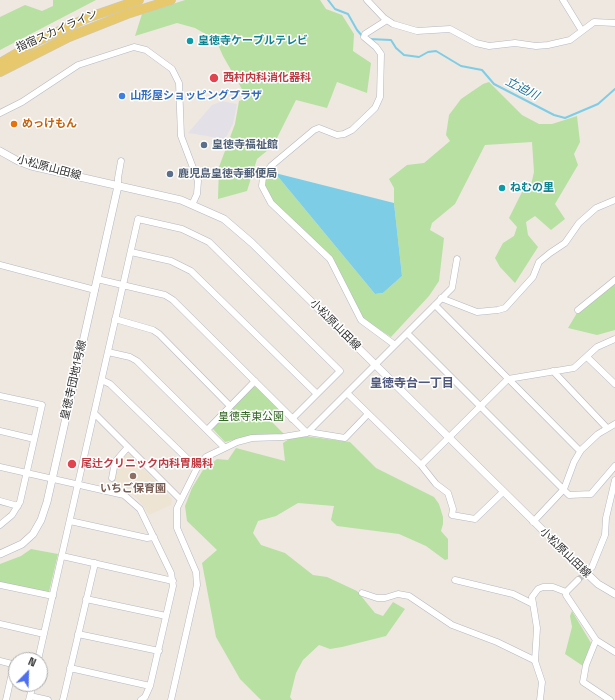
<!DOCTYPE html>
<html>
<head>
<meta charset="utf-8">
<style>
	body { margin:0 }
	#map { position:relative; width:615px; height:700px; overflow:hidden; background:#eee8e1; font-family:"Space Grotesk",sans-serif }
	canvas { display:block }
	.north { position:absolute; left:8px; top:652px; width:40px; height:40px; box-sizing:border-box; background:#fff; border:1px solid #ababab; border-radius:50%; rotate:23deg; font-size:11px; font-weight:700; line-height:16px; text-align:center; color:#2e2e2e }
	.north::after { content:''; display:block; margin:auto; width:14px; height:18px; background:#4e6fee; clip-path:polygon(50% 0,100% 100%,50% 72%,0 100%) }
</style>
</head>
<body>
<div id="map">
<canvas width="615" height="700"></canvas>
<div class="north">N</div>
</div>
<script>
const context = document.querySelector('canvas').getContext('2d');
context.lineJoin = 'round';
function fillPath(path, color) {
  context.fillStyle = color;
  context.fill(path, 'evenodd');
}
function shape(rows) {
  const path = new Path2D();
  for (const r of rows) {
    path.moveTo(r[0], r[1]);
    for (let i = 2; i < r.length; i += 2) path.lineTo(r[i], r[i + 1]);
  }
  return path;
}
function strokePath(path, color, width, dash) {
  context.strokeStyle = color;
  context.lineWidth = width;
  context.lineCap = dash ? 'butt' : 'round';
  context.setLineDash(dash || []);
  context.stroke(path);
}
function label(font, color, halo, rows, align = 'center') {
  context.font = font + ' "Space Grotesk","Noto Sans JP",sans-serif';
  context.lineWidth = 3;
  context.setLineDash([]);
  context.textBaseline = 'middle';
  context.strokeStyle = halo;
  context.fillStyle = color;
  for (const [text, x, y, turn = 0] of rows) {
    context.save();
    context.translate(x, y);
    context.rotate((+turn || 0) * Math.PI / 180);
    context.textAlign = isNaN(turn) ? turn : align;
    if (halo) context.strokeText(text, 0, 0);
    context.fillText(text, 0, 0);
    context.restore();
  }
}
const industrial = shape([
	[222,101,237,104,233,124,225,139,188,133,212,105]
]);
const education = shape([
	[126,454,130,454,172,499,171,505,149,515,139,500,130,493,113,486,118,465]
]);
const green = shape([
	[53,0,96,0,0,50,0,17,25,5,42,11,53,6],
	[185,0,320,0,326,9,342,15,354,34,353,51,371,63,367,93,337,82,327,108,296,100,273,146,257,159,247,191,218,199,219,167,235,124,239,101,247,98,223,56,216,40,195,28,177,23,135,36,142,14],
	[489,82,522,115,539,124,552,124,577,116,580,142,574,154,578,165,555,204,565,219,551,230,535,216,526,222,528,235,538,247,515,283,500,267,495,258,503,243,514,236,517,227,509,218,525,186,531,185,534,172,532,142,485,145,455,204,432,223,430,230,444,238,439,281,429,296,391,337,363,319,329,258,274,203,264,189,260,179,262,172,265,167,275,173,375,294,383,293,402,276,394,203,394,188,389,179,407,165,424,163,450,141,446,135,449,115,461,99,483,84],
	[615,280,615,330,597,335,568,328,580,308],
	[253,387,256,387,278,409,279,411,270,420,284,434,249,436,225,442,212,428],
	[304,436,350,442,376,468,434,497,439,504,443,517,443,524,441,531,448,539,448,559,445,560,426,546,399,534,337,526,331,520,334,506,298,503,276,516,258,521,253,533,261,545,285,553,313,575,327,577,357,591,375,613,383,616,393,602,405,609,386,636,342,647,330,649,319,645,303,660,296,673,290,697,292,700,261,700,240,679,216,637,202,563,217,550,187,521,185,506,192,488,203,470,217,459,228,460,236,448,285,461,283,443,289,439],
	[31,549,58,554,49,592,47,593,0,582,0,564,21,556],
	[572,611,591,643,583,666,565,654,572,627,570,616]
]);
const water = shape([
	[275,173,394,203,402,276,383,293,375,294]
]);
const stream = shape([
	[328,0,335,9,348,14,357,30,363,37],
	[369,39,391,40,396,48,404,55,419,57,428,52,436,51,461,66,482,70,494,84,554,115,565,118,598,104,615,89]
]);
const minorTunnel = shape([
	[578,580,592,567]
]);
const minor = shape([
	[367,0,384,18,393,24,417,31,450,29,476,43,489,46,515,43,536,46,548,45,570,40,594,22,615,23],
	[563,0,582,31],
	[387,20,365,34,364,37,376,47,381,54,380,97,375,108,352,130,344,134,337,135,319,128,314,130,271,166,263,177,262,186,271,203,330,259,361,320,395,345],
	[0,113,22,102,78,65,134,47,146,50,172,69,179,83,181,136,198,181,197,194,192,205],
	[118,186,118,178,121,161],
	[131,252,171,261,191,271,317,394],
	[0,265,95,290],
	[97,279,165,295,173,300,307,433],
	[441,298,477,312,498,310,505,308,533,277,539,262,550,253,565,243,579,223,596,208,615,200],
	[435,305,580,451],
	[578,310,615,280],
	[115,319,153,330,159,334,230,406],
	[407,333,569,495,591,494,615,466],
	[108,352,130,357,137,361,224,447],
	[587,357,615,384],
	[553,371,607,428],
	[102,380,110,384,197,468],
	[347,393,421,465,436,484,448,493,453,509,452,515,475,519,503,492],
	[0,396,42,405,20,502,12,515,0,525],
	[94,413,180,499],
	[207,430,255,381],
	[0,431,34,439],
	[308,432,345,438,368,414],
	[421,465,508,379,574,368,597,347,615,339],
	[0,467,124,495,140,509,171,573,173,586,150,686,145,697,141,700],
	[112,478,115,462,128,447],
	[0,501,18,506],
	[70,521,147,538,154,537],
	[533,522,564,489,574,462,581,450,598,434,615,424],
	[62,556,173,581],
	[592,567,605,535,606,518,615,480],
	[455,580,513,594,533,604],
	[578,580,566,592,566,595,596,640,615,652],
	[0,585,53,596],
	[362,593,377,598,385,598,398,594,409,596,452,625,497,642,532,659,535,661,542,682,540,700],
	[86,599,166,616],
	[0,624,44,634],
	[78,634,159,651],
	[596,640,586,665,583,682,610,700],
	[38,660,138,219,182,229,209,242,340,371,292,419],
	[0,661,16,665],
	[535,661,537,628,532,597,538,589,543,587,553,587,566,592],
	[70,668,150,686],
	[30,696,48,700],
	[6,700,14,664],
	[29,700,33,684],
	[63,700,95,563],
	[171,700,197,585,196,572,177,528,177,508,197,468,206,457,237,442,252,438,283,437,307,433,452,288,457,259]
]);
const tertiary = shape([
	[0,151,18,161,31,166,181,200,224,219,252,243,577,564,598,584,615,594],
	[0,554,22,544,33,534,41,520,47,502,118,186]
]);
const primary = shape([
	[0,63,38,41,87,18,139,0],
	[0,72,69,37,127,14,171,0]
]);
const markers = [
	[190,41,4,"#0f9aa8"],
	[214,78,5,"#e0444e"],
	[122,96,4,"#3f7fe0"],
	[14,124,4,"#e8710a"],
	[204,145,4,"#5c6f8a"],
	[170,174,4,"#5c6f8a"],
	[502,188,4,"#0f9aa8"],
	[72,464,5,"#e0444e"],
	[133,476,4,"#8d6e63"]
];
const streetNames = [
	["指宿スカイライン",57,31,-24],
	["小松原山田線",49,168,15],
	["小松原山田線",335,325,45],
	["皇徳寺団地1号線",74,380,-77],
	["小松原山田線",565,553,44]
];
const cultureNames = [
	["皇徳寺ケーブルテレビ",198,41],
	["ねむの里",510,188]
];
const healthNames = [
	["西村内科消化器科",223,78],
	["尾辻クリニック内科胃腸科",81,464]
];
const shopNames = [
	["山形屋ショッピングプラザ",130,96]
];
const foodNames = [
	["めっけもん",22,124]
];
const serviceNames = [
	["皇徳寺福祉館",212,145],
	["鹿児島皇徳寺郵便局",178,174]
];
const parkNames = [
	["皇徳寺東公園",251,417]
];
const educationNames = [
	["いちご保育園",133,489]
];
const waterNames = [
	["立迫川",522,89,27]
];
const neighbourhoodNames = [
	["皇徳寺台一丁目",412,384]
];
fillPath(industrial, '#e3e1e7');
fillPath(education, '#eee4d3');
fillPath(green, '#b8e0a2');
fillPath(water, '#7dcde7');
strokePath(stream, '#7dcde7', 2);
strokePath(minorTunnel, '#c8c3bd', 6, [6, 3]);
strokePath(minor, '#b5b7c0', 7);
strokePath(tertiary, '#b5b7c0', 8);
strokePath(primary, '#c9c9c9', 10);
strokePath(minor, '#fff', 6);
strokePath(tertiary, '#fff', 7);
strokePath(primary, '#e8c86c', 9);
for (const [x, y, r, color] of markers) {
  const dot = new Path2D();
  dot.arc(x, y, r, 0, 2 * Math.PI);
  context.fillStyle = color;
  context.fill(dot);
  strokePath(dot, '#fff', 1.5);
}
label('11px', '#2e2e2e', '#fff', streetNames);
label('bold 11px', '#0d838f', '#fff', cultureNames, 'left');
label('bold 11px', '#be3a42', '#fff', healthNames, 'left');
label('bold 11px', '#366cbe', '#fff', shopNames, 'left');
label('bold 11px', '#c56008', '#fff', foodNames, 'left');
label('bold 11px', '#4e5e75', '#fff', serviceNames, 'left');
label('11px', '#316721', '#fff', parkNames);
label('bold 11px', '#785e54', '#fff', educationNames);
label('italic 12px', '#186e97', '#fff', waterNames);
label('bold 12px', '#50597c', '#fff', neighbourhoodNames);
</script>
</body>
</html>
